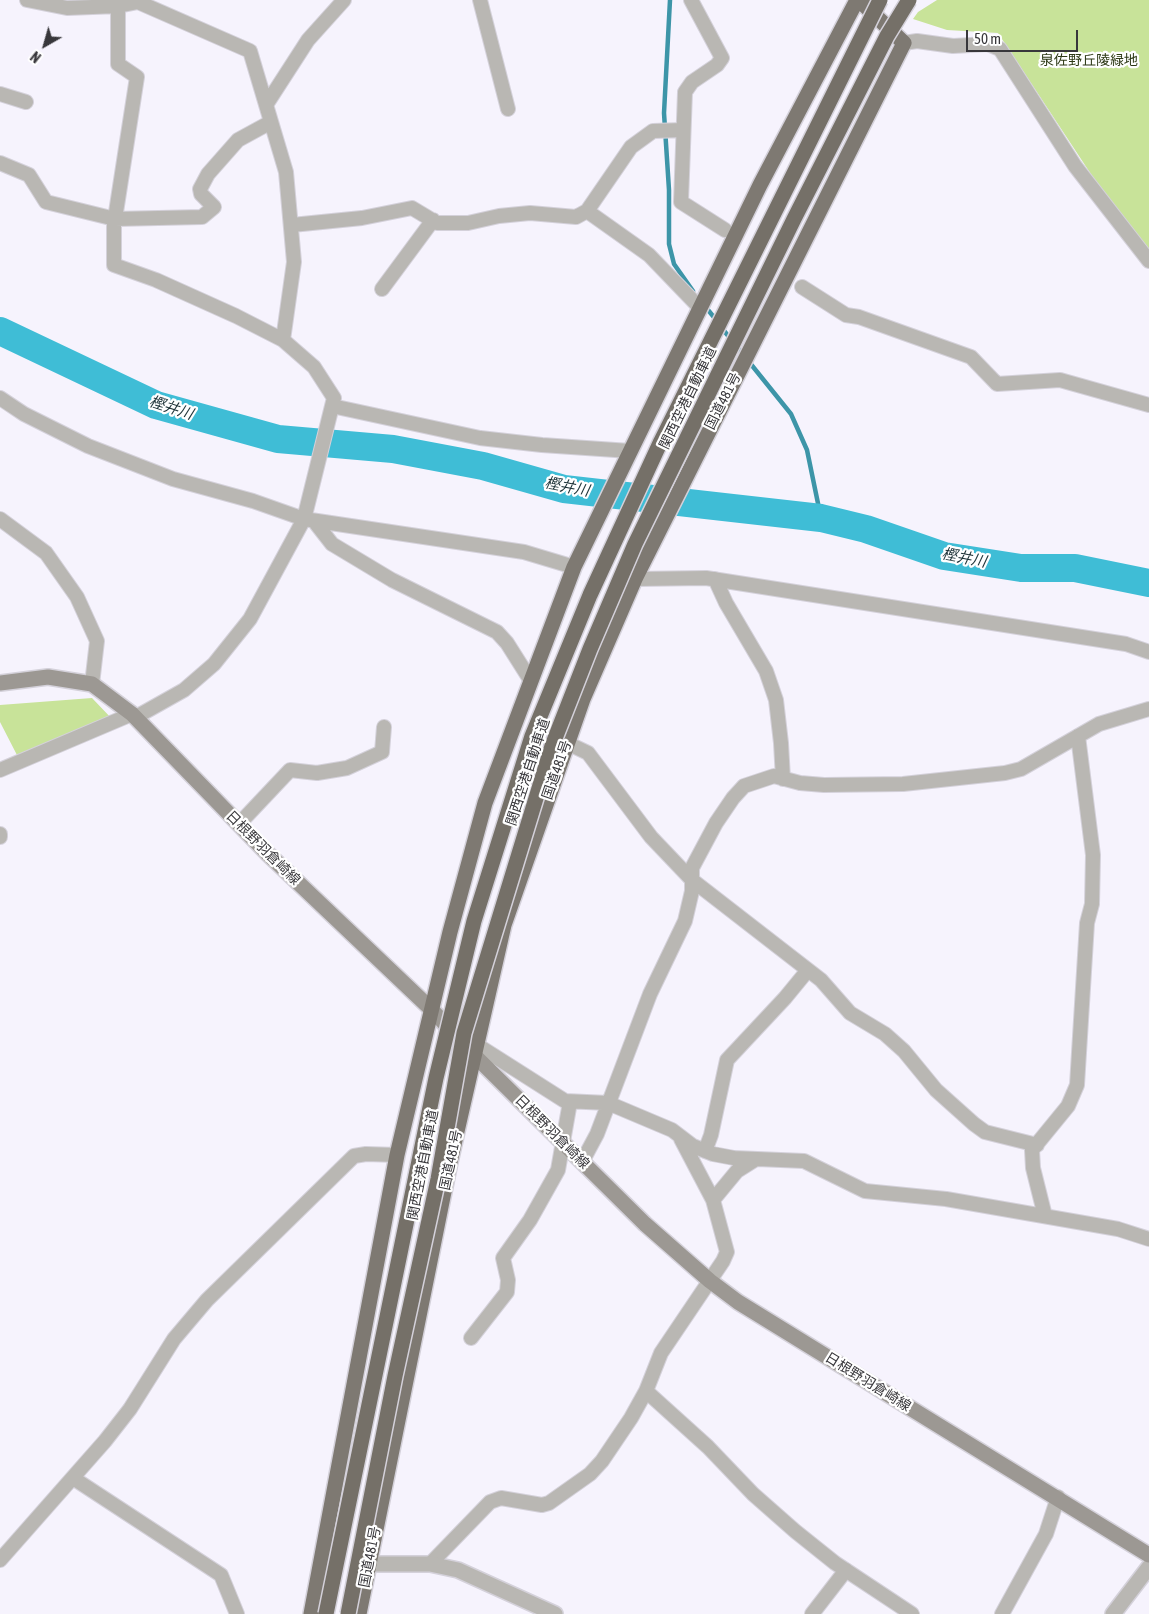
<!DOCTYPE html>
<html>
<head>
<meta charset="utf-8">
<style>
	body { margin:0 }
	#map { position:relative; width:1149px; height:1614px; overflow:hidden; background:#f6f3fd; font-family:"Asap Condensed",sans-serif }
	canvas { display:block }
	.north { position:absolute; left:20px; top:20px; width:50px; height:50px; -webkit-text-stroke:4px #fff; paint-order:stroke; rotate:218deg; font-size:14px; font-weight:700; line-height:20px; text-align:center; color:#38373b }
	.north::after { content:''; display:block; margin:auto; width:18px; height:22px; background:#38373b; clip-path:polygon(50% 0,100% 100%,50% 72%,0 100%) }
	.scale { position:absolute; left:966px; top:30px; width:112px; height:22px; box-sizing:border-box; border:2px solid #38373b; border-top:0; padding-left:6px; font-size:15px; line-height:18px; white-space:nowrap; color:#38373b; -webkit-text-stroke:4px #fff; paint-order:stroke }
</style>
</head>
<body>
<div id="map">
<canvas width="1149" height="1614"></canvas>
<div class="north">N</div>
<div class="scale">50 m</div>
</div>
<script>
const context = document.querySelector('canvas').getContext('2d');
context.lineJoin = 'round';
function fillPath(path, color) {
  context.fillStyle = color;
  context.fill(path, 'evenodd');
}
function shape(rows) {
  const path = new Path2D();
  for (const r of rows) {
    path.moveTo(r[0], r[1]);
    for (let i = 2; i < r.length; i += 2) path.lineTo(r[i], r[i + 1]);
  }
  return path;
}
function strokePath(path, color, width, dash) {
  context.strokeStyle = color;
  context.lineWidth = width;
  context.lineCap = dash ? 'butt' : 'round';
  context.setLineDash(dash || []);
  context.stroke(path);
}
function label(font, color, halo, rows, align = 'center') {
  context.font = font + ' "Asap Condensed","Noto Sans JP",sans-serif';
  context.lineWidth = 4.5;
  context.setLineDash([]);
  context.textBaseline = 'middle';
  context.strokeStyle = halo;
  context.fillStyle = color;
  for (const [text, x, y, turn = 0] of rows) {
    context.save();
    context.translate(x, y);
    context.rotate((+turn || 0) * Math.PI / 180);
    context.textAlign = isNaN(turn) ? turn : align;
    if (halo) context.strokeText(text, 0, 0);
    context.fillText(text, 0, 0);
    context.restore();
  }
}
const green = shape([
	[937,0,1149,0,1149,253,1108,200,998,33,947,30,913,19,918,12],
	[92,698,114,721,18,757,0,722,0,705]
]);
const stream = shape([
	[670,0,664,113,669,190,669,244,674,264,693,291],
	[704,305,717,321],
	[721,327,791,414,807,450,821,518]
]);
const river = shape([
	[0,331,156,405,278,439,393,449,483,466,564,489,821,518,866,529,944,556,1021,568,1075,568,1149,583]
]);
const minor = shape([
	[27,0,67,8,118,6,138,2,250,51,286,172,294,262,283,340,314,367,334,398,304,519,250,619,214,664,184,690,136,717],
	[480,0,508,109],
	[691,0,722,58,717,65,692,82,685,92,681,202,725,230],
	[118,6,118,64,137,77,114,225,114,265,156,280,236,316,283,340],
	[904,43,917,41,953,46,988,44,1000,49,1075,166,1149,261],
	[0,94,26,102],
	[266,105,308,40,344,0],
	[0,163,29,175,46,202,115,219,202,217,214,207,201,194,200,189,208,174,238,140,271,122],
	[587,211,631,147,653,131,683,130],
	[292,225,362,218,412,208,437,223,468,223,499,216,530,213,576,217,587,211,649,255,700,308],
	[802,287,846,315,859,317,971,357,997,384,1060,380,1149,405],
	[382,289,433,220],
	[0,398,24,414,88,446,173,479,253,501,304,519,524,552,574,567],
	[332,406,480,438,542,445,630,451],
	[0,519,46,553,77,597,97,641,92,684],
	[314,521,332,544,392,580,497,632,507,643,531,681],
	[635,579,706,578,1126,644,1149,652],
	[715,579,726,603,766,671,776,700,781,743,783,779],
	[567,743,588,753,651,837,692,880,821,980,850,1013,885,1034,904,1051,936,1090,974,1124,985,1132,1037,1145],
	[0,770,132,714],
	[239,824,290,770,317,773,347,768,382,752,384,727],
	[0,834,0,837],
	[477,1045,565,1101,608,1103,672,1130,693,1146,713,1154,734,1158,804,1161,865,1191,946,1199,1118,1229,1149,1239],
	[705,1151,711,1135,727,1060,785,998,808,970],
	[582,1162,597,1134,650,994,685,921,692,891,692,868,716,823,733,798,744,786,774,776,800,783,824,785,903,784,1005,773,1021,769,1099,724,1149,709],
	[713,1200,737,1171,756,1159],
	[1045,1216,1033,1168,1032,1150,1068,1106,1077,1085,1087,923,1092,904,1093,855,1078,736],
	[471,1338,507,1292,508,1280,503,1258,530,1220,558,1170,570,1102],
	[646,1391,708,1447,753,1494,795,1531,835,1563,912,1614],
	[73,1478,221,1575,237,1614],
	[0,1560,105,1441,130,1409,174,1339,207,1300,354,1156,366,1154,397,1155],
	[430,1564,490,1502,501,1498,542,1505,549,1503,590,1474,602,1461,631,1418,646,1391,661,1353,723,1261,727,1252,713,1200,681,1139],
	[812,1614,846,1570],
	[1002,1614,1046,1534,1058,1497]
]);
const tertiary = shape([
	[368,1564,430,1564,458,1570,555,1614],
	[1113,1614,1149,1567]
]);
const secondary = shape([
	[0,683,48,677,92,684,132,714,268,854,432,1010,475,1056,645,1224,710,1281,738,1302,1149,1555]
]);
const trunk = shape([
	[311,1614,397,1155,450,932,485,803,574,567,760,185,857,0],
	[359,1614,450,1162,504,925,583,699,635,579,904,43,859,0]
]);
const motorwayBridge = shape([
	[326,1614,436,1078,474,921,532,736,590,595,661,441,880,0],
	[348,1614,395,1376,438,1179,464,1033,552,746,590,649,635,544,794,219,887,36,909,0]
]);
const parkNames = [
	["泉佐野丘陵緑地",1089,61]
];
const streetNames = [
	["関西空港自動車道",688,398,-64],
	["国道481号",723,401,-63],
	["国道481号",557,770,-71],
	["関西空港自動車道",528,772,-72],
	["日根野羽倉崎線",263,848,45],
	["日根野羽倉崎線",552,1132,45],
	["国道481号",451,1160,-78],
	["関西空港自動車道",423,1165,-79],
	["日根野羽倉崎線",868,1382,32],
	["国道481号",370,1557,-79]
];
const waterNames = [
	["樫井川",171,408,18],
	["樫井川",567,487,11],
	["樫井川",964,558,11]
];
fillPath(green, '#c8e399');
strokePath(stream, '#3d95a8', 4.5);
strokePath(river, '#3fbdd6', 28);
strokePath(minor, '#d4d1da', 16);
strokePath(tertiary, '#d4d1da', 18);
strokePath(secondary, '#d4d1da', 18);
strokePath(trunk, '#d4d1da', 18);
strokePath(minor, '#b9b7b3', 14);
strokePath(tertiary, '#b9b7b3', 15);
strokePath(secondary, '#9c9893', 15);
strokePath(trunk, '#7e7972', 15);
strokePath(motorwayBridge, '#d4d1da', 18, []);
strokePath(motorwayBridge, '#757068', 15);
label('14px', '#2e3a17', '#fff', parkNames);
label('14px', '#38373b', '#fff', streetNames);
label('italic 15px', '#1e3338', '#fff', waterNames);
</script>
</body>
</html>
